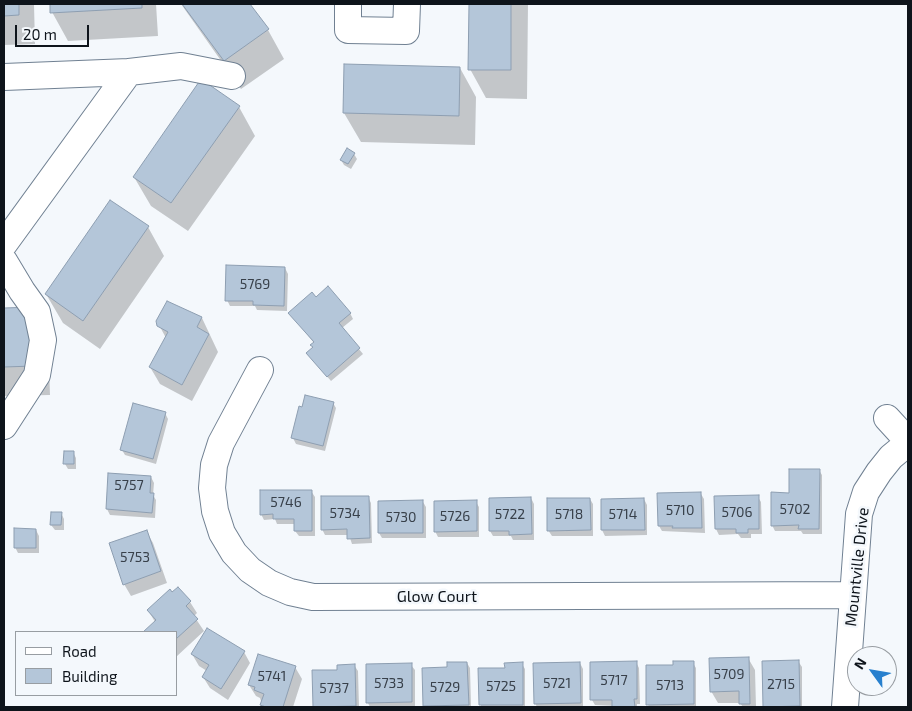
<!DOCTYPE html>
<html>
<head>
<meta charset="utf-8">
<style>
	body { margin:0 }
	#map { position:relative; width:912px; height:711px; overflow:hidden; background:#f4f8fc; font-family:"Exo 2",sans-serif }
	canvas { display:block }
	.frame { position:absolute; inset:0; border:5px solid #0e141b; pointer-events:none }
	.legend { position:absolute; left:15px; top:631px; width:162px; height:65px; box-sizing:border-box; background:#f4f8fc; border:1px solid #989da2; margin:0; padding:6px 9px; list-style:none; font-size:15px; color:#0e141b }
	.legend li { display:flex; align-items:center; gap:10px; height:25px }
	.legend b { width:25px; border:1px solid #989da2 }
	.north { position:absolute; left:847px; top:646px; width:50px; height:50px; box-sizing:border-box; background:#f4f8fc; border:1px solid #989da2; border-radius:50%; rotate:302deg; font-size:14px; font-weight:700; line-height:20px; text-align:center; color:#0e141b }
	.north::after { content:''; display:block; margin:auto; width:18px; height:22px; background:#2880ce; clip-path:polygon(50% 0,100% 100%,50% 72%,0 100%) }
	.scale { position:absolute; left:15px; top:25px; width:74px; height:22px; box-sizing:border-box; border:2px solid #0e141b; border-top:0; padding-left:6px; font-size:15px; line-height:18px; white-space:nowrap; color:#0e141b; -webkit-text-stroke:4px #f4f8fc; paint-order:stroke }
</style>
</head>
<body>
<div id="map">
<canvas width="912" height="711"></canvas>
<div class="frame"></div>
<ul class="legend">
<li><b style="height:6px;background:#fff"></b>Road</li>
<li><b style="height:14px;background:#b4c6d9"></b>Building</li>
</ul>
<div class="north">N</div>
<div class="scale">20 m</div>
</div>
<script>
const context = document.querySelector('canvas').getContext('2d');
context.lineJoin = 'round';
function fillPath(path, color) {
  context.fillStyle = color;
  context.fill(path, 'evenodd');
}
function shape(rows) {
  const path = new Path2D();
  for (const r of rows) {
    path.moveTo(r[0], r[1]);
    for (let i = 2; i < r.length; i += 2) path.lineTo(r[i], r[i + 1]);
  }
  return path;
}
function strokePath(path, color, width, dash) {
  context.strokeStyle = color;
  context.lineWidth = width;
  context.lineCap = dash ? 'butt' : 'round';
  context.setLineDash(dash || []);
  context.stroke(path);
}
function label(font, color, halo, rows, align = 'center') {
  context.font = font + ' "Exo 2",sans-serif';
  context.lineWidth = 5;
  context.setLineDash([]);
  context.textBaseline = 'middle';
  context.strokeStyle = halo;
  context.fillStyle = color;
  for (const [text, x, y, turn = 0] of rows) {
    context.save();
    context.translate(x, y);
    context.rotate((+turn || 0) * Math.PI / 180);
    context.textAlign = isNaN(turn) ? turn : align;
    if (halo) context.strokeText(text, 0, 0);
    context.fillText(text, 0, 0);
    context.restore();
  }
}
const shadow = shape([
	[4,4,34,4,35,44,4,45],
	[51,4,156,4,158,36,68,41,52,12],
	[181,4,249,4,268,30,284,59,241,89],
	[471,4,528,4,527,99,486,98,470,69],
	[460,68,476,97,475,145,361,142,344,113],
	[239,107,255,136,188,231,151,206,134,177],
	[354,154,357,159,351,169,344,165,341,160],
	[148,227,164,256,100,349,63,323,46,294],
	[285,268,288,274,287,311,257,310,255,306,230,306,227,300],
	[316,299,350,313,353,319,342,328,363,354,331,381,311,358,314,343,290,313],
	[167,302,202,318,218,352,192,401,160,384,150,367,166,338,159,325],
	[31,308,48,337,50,395,4,396,4,309],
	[333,403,336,408,325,451,296,444,293,438],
	[165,413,168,419,156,464,125,455,122,450],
	[73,452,76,458,76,469,68,469,65,464],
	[819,470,822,475,822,534,803,534,801,531,775,531,772,525,790,494],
	[109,474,151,477,154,483,153,495,156,500,155,518,110,515,107,509],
	[311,491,315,497,315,536,299,536,295,531,295,524,277,524,275,519,264,520,261,514],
	[701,494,704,499,705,533,662,531,659,526],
	[368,497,371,503,372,543,352,544,349,535,325,535,322,529],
	[715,497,758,497,761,502,762,534,751,534,751,538,741,538,738,534,719,535,716,529],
	[531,498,534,504,534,540,513,540,511,536,493,536,490,531],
	[590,499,593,504,593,536,552,536,548,530],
	[644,499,647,505,647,535,605,536,602,530,602,500],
	[423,502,426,507,426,538,382,538,379,533],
	[476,502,479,507,479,537,438,537,435,531],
	[61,513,64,519,64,530,55,530,51,525],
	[36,530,39,536,39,553,18,553,15,547],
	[146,531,153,543,167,583,131,596,124,584],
	[172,594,190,602,197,613,194,616,204,631,176,657,176,632,145,632,155,622,148,610],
	[244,652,250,663,228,700,210,688,203,677,207,671,199,666,192,654],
	[748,658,755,670,756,707,743,707,740,703,718,703,711,691],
	[798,661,802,667,802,707,765,707],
	[636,662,639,668,640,704,637,704,637,707,595,705,592,700],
	[467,663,470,668,471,707,425,707,424,706,449,669],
	[580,663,583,669,583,707,537,707,535,703],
	[693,663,696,668,696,707,649,707,648,704,674,666],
	[522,664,525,669,525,707,481,707,480,669,506,669],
	[354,665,358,671,359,707,314,707,313,671,339,671],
	[411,665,415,670,415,707,370,707,368,703],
	[295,667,302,679,293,707,263,707,260,698,256,696,249,685]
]);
const building = shape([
	[4,4,19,4,19,15,4,16,4,4],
	[50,4,142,4,142,8,50,13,50,4],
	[182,4,250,4,269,29,224,61,182,4],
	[469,4,511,4,511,70,468,70,469,4],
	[344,64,460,67,459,116,343,113,344,64],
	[201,79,240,106,171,203,133,177,201,79],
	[347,148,355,153,348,164,340,160,347,148],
	[110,200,149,226,83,321,45,294,110,200],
	[226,265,285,267,284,306,253,305,253,301,225,301,226,265],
	[328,286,351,313,339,323,360,348,327,377,306,353,313,347,310,345,314,342,288,313,312,292,316,297,328,286],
	[167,301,202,317,197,327,209,334,182,385,149,367,168,332,157,326,156,321,167,301],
	[32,307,34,366,4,367,4,308,32,307],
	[305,395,334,402,323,446,291,438,299,406,302,407,305,395],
	[133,403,166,412,153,459,120,450,133,403],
	[64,451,74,451,74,464,63,464,64,451],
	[789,469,820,469,819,529,798,529,799,525,771,526,771,492,789,493,789,469],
	[108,473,151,476,150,493,154,493,152,513,106,509,108,473],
	[260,490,312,490,312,531,294,531,294,519,273,519,273,514,260,515,260,490],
	[701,492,702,528,672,528,673,526,658,526,657,493,701,492],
	[759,495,759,529,748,529,748,533,736,533,736,529,715,529,714,496,759,495],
	[321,496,369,496,370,538,347,539,347,529,321,530,321,496],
	[531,497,532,534,509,535,509,531,489,531,489,498,531,497],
	[547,498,590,498,591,530,547,531,547,498],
	[644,498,645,530,601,530,601,499,644,498],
	[423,500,423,533,378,533,378,501,423,500],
	[477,500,477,531,434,532,434,501,477,500],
	[51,512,62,512,61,525,50,525,51,512],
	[14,528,36,529,36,548,14,548,14,528],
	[147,530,161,571,123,585,109,543,147,530],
	[178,587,191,601,186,606,198,619,176,639,176,632,143,632,156,620,147,610,170,589,172,592,178,587],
	[207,628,245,651,221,689,202,677,209,665,191,654,207,628],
	[258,654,296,666,283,707,266,707,260,705,264,694,254,690,255,687,248,685,258,654],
	[749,657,750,704,739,704,739,691,710,692,709,658,749,657],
	[799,660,800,706,763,707,762,661,799,660],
	[637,661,637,699,634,699,635,707,612,707,612,700,590,700,590,662,637,661],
	[673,661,694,661,694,704,646,705,646,665,673,665,673,661],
	[447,662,467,662,469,705,423,706,422,668,447,667,447,662],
	[523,662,523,705,479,705,478,668,505,668,504,663,523,662],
	[580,662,581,703,534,704,533,663,580,662],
	[412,663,412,702,366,703,366,664,412,663],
	[355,664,356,706,313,707,312,670,337,670,337,665,355,664]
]);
const minor = shape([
	[348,4,348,30,406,31,407,4],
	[129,72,181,66,232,76],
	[4,77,129,72,4,244],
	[4,261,22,291,37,312,43,340,37,375,4,426],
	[260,370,221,443,214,465,212,488,215,511,222,533,234,553,250,570,269,583,290,592,313,597,852,595],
	[887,418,908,441],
	[845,707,859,514,866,492,879,472,891,457,908,443]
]);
const numberNames = [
	["5769",255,284],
	["5757",129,485],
	["5746",286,502],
	["5702",795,509],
	["5710",680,510],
	["5706",737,512],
	["5734",345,513],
	["5722",510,514],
	["5718",569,514],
	["5714",623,514],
	["5726",455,516],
	["5730",401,517],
	["5753",135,557],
	["5709",729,674],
	["5741",272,676],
	["5717",614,680],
	["5733",389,683],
	["5721",557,683],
	["2715",781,684],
	["5713",670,685],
	["5725",501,686],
	["5729",445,687],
	["5737",334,688]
];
const streetNames = [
	["Mountville Drive",857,567,-84],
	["Glow Court",437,597]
];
fillPath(shadow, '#0003');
fillPath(building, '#b4c6d9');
strokePath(building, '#8d9eb1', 1);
strokePath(minor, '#708092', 28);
strokePath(minor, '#fff', 26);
label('14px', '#38404a', null, numberNames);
label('16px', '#0e141b', '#f4f8fc', streetNames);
</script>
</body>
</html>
